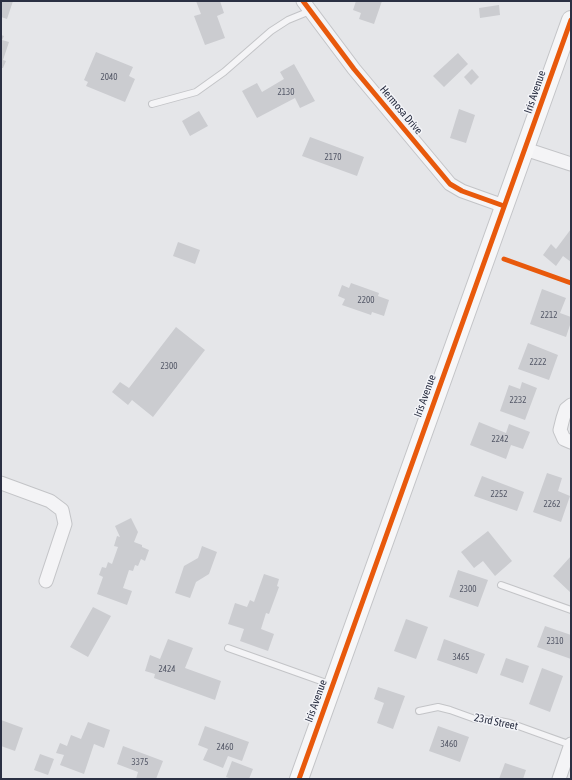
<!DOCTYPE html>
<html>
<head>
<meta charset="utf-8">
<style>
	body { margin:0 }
	#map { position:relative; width:572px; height:780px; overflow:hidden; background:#e5e6e9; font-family:"Asap Condensed",sans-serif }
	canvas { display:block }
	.frame { position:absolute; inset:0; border:2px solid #2b3043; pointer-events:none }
</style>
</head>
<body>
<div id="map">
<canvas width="572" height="780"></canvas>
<div class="frame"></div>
</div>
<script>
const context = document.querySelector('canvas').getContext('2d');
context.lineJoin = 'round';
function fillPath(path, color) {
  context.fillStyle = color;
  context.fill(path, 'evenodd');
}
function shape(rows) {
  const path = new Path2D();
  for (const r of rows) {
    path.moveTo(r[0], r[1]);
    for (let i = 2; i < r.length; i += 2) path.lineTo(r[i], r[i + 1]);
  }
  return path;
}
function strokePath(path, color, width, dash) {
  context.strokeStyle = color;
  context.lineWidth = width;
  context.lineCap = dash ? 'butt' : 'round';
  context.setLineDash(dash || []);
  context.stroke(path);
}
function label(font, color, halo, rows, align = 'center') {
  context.font = font + ' "Asap Condensed",sans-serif';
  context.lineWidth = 3;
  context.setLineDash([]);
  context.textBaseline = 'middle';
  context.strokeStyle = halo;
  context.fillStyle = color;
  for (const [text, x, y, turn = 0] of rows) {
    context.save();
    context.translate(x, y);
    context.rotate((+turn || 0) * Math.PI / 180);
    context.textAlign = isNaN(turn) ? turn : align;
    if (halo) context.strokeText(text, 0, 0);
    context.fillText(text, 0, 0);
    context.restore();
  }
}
const building = shape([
	[1,1,13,1,7,19,1,17],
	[196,1,220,1,224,13,217,16,225,38,205,45,194,16,201,14],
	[356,1,382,1,374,24,359,19,361,13,353,10],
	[499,5,500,15,480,18,479,8],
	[1,35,4,36,2,40,9,42,3,60,6,61,3,68,1,68],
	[96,52,133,67,129,76,135,79,125,102,86,86,88,82,84,80],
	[458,53,468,64,444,87,433,76],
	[294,64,315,101,300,108,295,98,257,118,242,91,257,83,262,92,284,79,280,72],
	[472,69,479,77,471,85,464,77],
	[459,109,475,115,466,143,450,138],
	[199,111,208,126,190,136,182,121],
	[310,137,364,157,357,176,302,156],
	[571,229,571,262,563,256,556,266,543,255,551,244,556,249],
	[178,242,200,250,195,264,173,256],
	[351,283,379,293,378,296,389,300,384,316,372,312,371,315,342,305,345,299,338,296,342,285,349,288],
	[542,289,566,298,560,313,571,317,571,322,566,337,530,324],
	[176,327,205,350,153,417,132,400,128,405,112,392,120,382,129,388],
	[528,343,558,355,549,380,518,369],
	[522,382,537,388,525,420,500,411,509,385,520,389],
	[479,422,506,433,509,424,530,432,523,449,511,445,506,459,470,445],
	[547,473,562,478,558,491,570,496,561,522,533,512],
	[482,476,524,492,517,511,474,496],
	[131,518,138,532,134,542,142,545,142,547,149,550,145,561,141,559,138,566,135,565,133,571,129,570,123,588,132,591,127,605,97,594,103,577,99,575,102,567,106,568,108,562,112,564,118,547,114,546,117,536,120,537,115,526],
	[488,531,512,561,495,576,483,561,474,568,461,552],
	[202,546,217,552,209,574,196,582,190,598,175,593,184,566,198,558],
	[571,556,571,593,553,576],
	[458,570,488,580,478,607,449,597],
	[264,574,279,579,277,586,279,587,269,614,266,613,261,629,274,634,268,651,240,641,244,629,228,624,235,603,247,607,250,600,254,602],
	[93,607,111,616,88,657,70,647],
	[406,619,428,627,416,659,394,651],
	[545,626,571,635,571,659,537,647],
	[168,639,193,648,185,668,221,681,215,700,154,678,155,674,145,671,150,655,160,659],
	[444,639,485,654,477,674,437,660],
	[506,658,529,666,523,683,500,675],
	[542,668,563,676,550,712,529,704],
	[378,687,405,696,393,729,377,723,384,703,374,699],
	[1,720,23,728,15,751,1,746],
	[88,722,110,730,104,748,94,744,84,774,60,765,64,755,56,753,60,743,67,746,71,735,81,739],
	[205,726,249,742,242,761,228,756,223,768,203,760,208,749,198,745],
	[438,726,469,737,460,762,429,751],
	[123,746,163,761,156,779,136,779,138,772,117,764],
	[40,754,54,759,48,775,34,770],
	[232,761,253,769,249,779,232,779,226,777],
	[505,763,526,770,523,779,499,779]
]);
const service = shape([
	[152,104,196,92,224,72,271,31,288,20,310,11],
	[501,585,571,610],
	[228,648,332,685],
	[419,711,438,707,450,710,475,719,495,720,510,723,571,745]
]);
const minor = shape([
	[303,1,354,69,450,184,462,191,504,206],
	[525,149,571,164],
	[571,405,566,409,563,418,560,430,564,439,571,442],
	[1,483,50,501,62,510,65,524,46,581],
	[559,779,571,744]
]);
const secondary = shape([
	[299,779,571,20]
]);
const cycleway = shape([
	[303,1,354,69,450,184,462,191,504,206],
	[504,259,571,283],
	[299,779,571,20]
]);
const numberNames = [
	["2040",109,77],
	["2130",286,92],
	["2170",333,157],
	["2200",366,300],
	["2212",549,315],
	["2222",538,362],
	["2300",169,366],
	["2232",518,400],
	["2242",500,439],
	["2252",499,494],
	["2262",552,504],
	["2300",468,589],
	["2310",555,641],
	["3465",461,657],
	["2424",167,669],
	["3460",449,744],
	["2460",225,747],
	["3375",140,762]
];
const streetNames = [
	["Iris Avenue",535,92,-71],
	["Hermosa Drive",401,110,50],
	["Iris Avenue",425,396,-70],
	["Iris Avenue",316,701,-70],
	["23rd Street",496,722,12]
];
fillPath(building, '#cbccd0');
strokePath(service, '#c3c4c7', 8);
strokePath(minor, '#c3c4c7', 15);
strokePath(secondary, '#c3c4c7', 20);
strokePath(service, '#f4f4f6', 6);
strokePath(minor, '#f4f4f6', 13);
strokePath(secondary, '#f7f7f8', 18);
strokePath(cycleway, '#e8590c', 5);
label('9px', '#555968', null, numberNames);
label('11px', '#2b3043', '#f3f4f8', streetNames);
</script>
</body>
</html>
